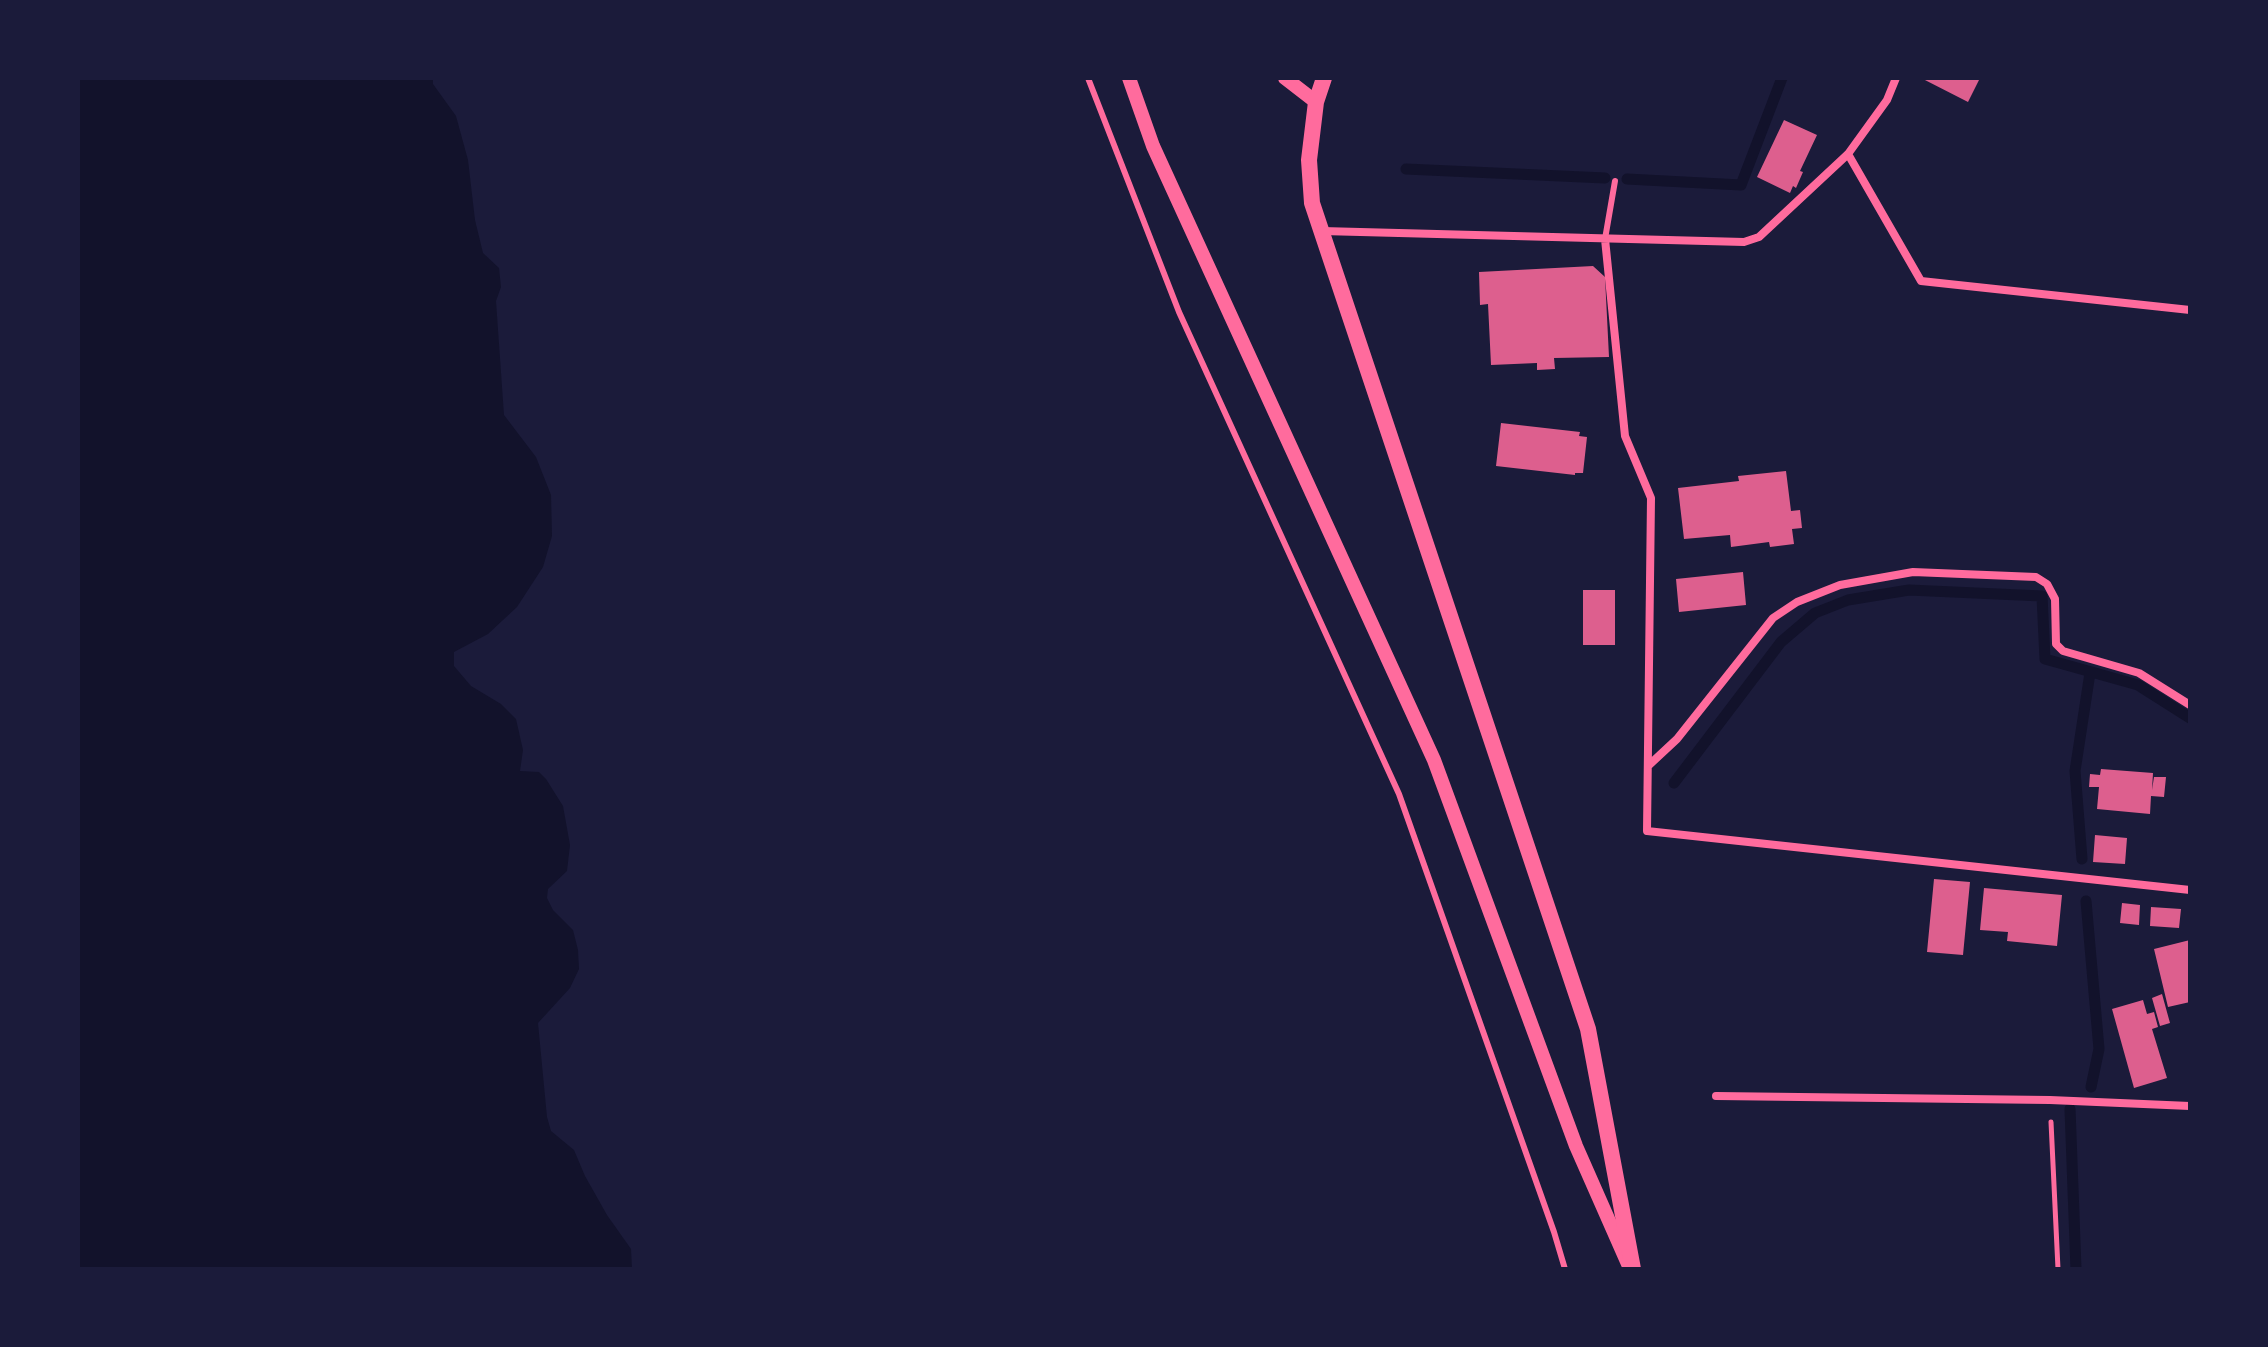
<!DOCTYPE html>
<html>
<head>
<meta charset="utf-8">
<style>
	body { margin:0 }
	#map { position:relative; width:2268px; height:1347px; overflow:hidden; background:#1b1b3a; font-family:Overpass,sans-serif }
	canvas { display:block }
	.frame { position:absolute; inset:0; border:80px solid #1b1b3a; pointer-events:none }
</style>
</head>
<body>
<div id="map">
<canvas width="2268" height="1347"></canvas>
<div class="frame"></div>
</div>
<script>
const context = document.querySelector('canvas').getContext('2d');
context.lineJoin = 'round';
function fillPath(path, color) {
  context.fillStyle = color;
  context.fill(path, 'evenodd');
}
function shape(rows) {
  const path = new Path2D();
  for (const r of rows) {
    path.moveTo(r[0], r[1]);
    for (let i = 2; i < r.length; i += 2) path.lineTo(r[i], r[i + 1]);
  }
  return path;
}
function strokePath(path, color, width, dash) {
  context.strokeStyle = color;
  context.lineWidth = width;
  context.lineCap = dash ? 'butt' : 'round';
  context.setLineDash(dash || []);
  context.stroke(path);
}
const water = shape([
	[78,78,433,78,433,84,456,116,468,160,475,220,483,253,499,268,501,287,496,301,504,415,536,457,551,495,552,536,543,567,517,607,488,634,454,652,454,666,471,686,501,704,516,719,523,750,520,771,539,772,546,779,563,806,570,845,567,871,548,889,547,898,553,910,573,930,578,950,579,969,570,988,538,1023,547,1117,551,1131,574,1150,585,1176,607,1215,631,1249,632,1269,78,1269]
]);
const stream = shape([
	[1406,169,1605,178],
	[1627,179,1741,185,1782,78],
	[1674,783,1781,642,1815,613,1848,600,1909,590,2042,596,2045,659,2138,685,2190,718],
	[2082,859,2075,771,2090,673],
	[2086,901,2099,1049,2091,1087],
	[2070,1109,2076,1269]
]);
const building = shape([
	[1921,78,1980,78,1968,102],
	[1784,120,1817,135,1800,171,1803,172,1796,188,1793,186,1790,193,1757,177],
	[1593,266,1605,277,1609,357,1554,358,1555,369,1537,370,1537,363,1491,365,1488,304,1480,305,1479,272],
	[1501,423,1580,432,1579,436,1587,437,1583,473,1575,473,1575,475,1496,466],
	[1786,471,1791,511,1800,510,1802,528,1792,529,1794,544,1770,547,1769,542,1731,547,1730,535,1684,539,1678,488,1739,481,1738,476],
	[1743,572,1746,605,1679,612,1676,579],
	[1583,590,1615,590,1615,645,1583,645],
	[2101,769,2153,773,2152,790,2154,777,2166,777,2164,797,2151,796,2150,814,2097,809,2099,787,2089,787,2090,774,2100,775],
	[2095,835,2127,838,2125,864,2093,862],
	[1934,879,1970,882,1963,955,1927,952],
	[1984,888,2062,895,2057,946,2007,941,2008,932,1980,930],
	[2122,903,2140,905,2139,925,2120,923],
	[2151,907,2181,909,2179,928,2150,926],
	[2190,940,2190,1002,2168,1007,2154,949],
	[2162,994,2170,1023,2160,1026,2152,998],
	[2143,1000,2147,1014,2154,1012,2158,1027,2152,1029,2167,1078,2134,1088,2112,1009]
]);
const path = shape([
	[2051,1122,2058,1269]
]);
const service = shape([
	[1088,78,1179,312,1399,794,1554,1232,1565,1269],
	[1605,239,1615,181]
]);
const minor = shape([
	[1848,154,1921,281,2190,310],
	[1322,231,1744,242,1759,237,1848,154,1887,100,1896,78],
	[1605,239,1625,436,1651,498,1647,831,2190,890],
	[1648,766,1677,739,1773,618,1797,602,1840,585,1913,572,2036,577,2047,584,2055,599,2056,644,2063,651,2139,673,2190,705],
	[1716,1096,2050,1100,2190,1106]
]);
const tertiary = shape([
	[1129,78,1153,146,1434,760,1576,1146,1628,1264],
	[1285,78,1316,102]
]);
const secondary = shape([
	[1324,78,1316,102,1309,160,1312,203,1588,1029,1633,1269]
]);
fillPath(water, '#12122b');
strokePath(stream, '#12122b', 11);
fillPath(building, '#dd5f8e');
strokePath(path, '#ff6b9d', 5);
strokePath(service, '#ff6b9d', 6);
strokePath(minor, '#ff6b9d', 8);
strokePath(tertiary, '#ff6b9d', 14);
strokePath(secondary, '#ff6b9d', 16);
</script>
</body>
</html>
